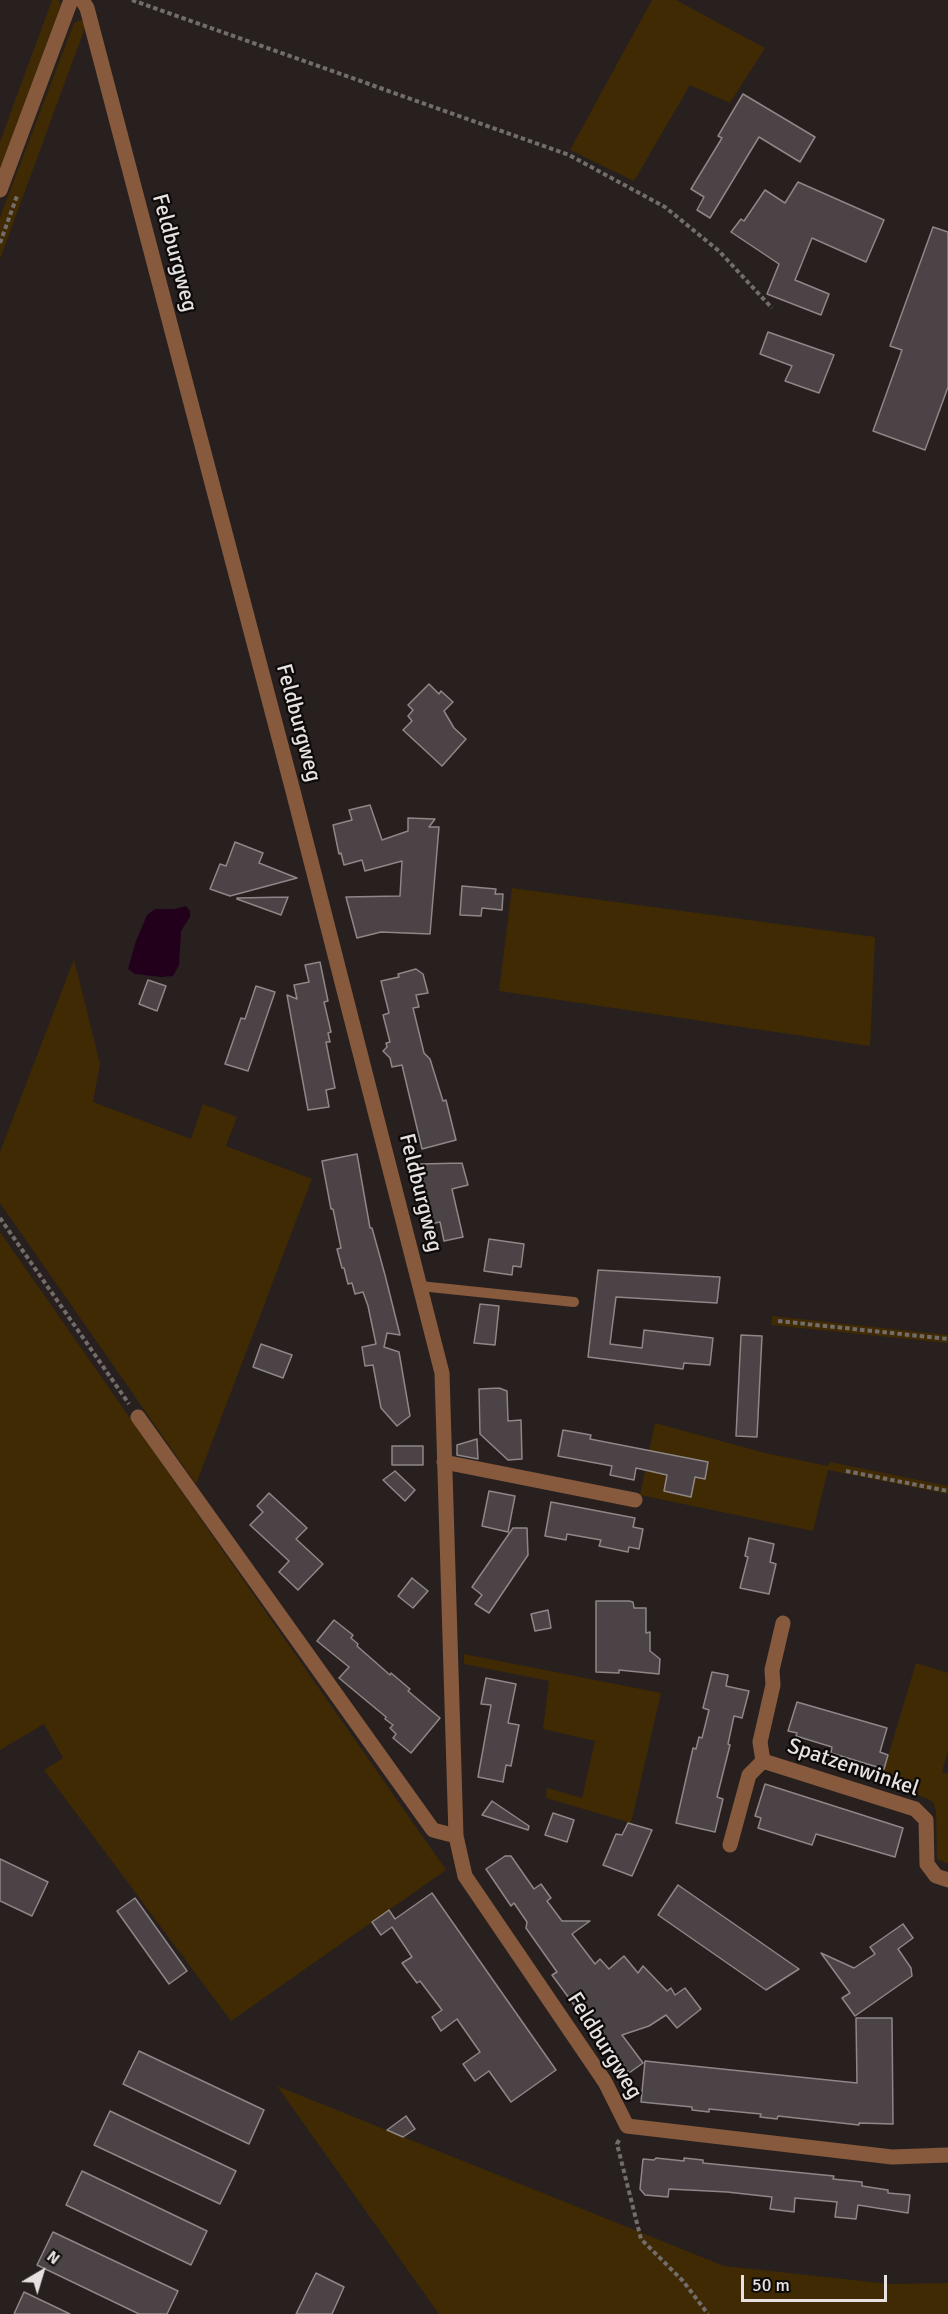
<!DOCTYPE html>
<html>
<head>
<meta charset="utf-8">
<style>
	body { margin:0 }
	#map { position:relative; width:948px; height:2314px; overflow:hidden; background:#27201f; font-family:Signika,sans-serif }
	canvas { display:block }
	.north { position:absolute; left:12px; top:2242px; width:60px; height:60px; -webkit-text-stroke:4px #0d0a0a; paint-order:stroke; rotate:38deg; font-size:16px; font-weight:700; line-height:24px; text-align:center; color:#e7e2e1 }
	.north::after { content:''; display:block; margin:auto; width:21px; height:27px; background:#e7e2e1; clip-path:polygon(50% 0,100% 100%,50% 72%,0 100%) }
	.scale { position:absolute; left:741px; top:2275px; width:146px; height:27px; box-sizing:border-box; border:3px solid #e7e2e1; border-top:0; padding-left:8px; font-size:18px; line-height:21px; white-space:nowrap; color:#e7e2e1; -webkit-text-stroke:4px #0d0a0a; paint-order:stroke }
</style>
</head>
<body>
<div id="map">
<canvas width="948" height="2314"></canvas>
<div class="north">N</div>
<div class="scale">50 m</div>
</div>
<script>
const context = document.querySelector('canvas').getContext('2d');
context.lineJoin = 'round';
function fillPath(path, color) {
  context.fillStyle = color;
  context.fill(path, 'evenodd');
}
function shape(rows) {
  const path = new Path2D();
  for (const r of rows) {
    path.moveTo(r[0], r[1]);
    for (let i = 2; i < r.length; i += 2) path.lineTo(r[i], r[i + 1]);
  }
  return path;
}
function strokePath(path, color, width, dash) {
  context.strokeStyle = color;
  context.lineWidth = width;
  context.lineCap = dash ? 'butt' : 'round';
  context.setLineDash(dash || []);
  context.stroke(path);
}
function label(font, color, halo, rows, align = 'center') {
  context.font = font + ' Signika,sans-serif';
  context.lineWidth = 4.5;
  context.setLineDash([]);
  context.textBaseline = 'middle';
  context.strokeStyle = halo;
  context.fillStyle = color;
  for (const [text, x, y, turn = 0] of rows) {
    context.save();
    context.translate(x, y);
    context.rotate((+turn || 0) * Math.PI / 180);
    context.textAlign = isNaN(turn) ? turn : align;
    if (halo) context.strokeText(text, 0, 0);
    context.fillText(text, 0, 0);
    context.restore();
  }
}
const green = shape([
	[52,0,59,0,61,5,0,169,0,142],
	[652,0,676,0,765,48,730,103,690,85,634,181,570,150],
	[81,20,86,25,0,259,0,217,74,23],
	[512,888,875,937,870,1046,499,991],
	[74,959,100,1064,93,1102,191,1139,203,1104,237,1117,226,1146,312,1179,196,1484,0,1203,0,1152],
	[0,1232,446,1870,231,2021,44,1770,63,1758,44,1724,0,1750],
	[772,1316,948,1335,948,1343,771,1325],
	[655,1423,765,1453,828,1466,830,1462,948,1486,948,1494,828,1470,813,1531,640,1495],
	[464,1654,661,1693,631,1823,546,1798,547,1788,582,1798,595,1741,543,1729,549,1681,464,1664],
	[916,1663,948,1673,948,1750,942,1772,948,1774,948,1864,937,1859,936,1811,933,1802,926,1798,880,1783],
	[277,2086,724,2266,890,2284,948,2283,948,2314,439,2314]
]);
const water = shape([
	[186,906,190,911,190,917,181,931,179,965,173,976,161,977,135,974,128,969,136,941,147,915,155,909,175,909]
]);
const building = shape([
	[743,94,815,137,800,162,759,137,710,218,697,210,704,197,691,189,722,138,718,136,743,94],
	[798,182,884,220,866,262,812,238,795,280,829,294,821,315,767,294,779,264,731,232,741,219,744,221,765,190,785,203,798,182],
	[933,227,948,232,948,387,925,450,873,431,902,350,890,346,933,227],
	[768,332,834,355,819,393,785,381,792,366,760,354,768,332],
	[429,684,439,694,441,691,453,702,444,711,454,728,466,739,442,766,403,730,412,721,408,716,413,710,408,705,429,684],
	[370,805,382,840,408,831,408,818,435,819,429,827,439,827,430,934,381,932,357,938,346,897,400,896,402,861,365,871,362,860,344,865,341,853,339,854,333,825,352,820,349,810,370,805],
	[235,842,263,853,259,863,297,878,230,896,210,889,220,864,226,866,235,842],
	[462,886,496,889,495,894,503,894,502,910,482,908,481,916,460,915,462,886],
	[288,897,281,915,237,899,237,898,288,897],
	[320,962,328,1001,324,1002,331,1032,328,1033,330,1042,326,1042,335,1088,326,1090,329,1107,308,1110,287,995,297,999,294,985,309,982,305,965,320,962],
	[416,969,423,974,428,993,416,995,419,1007,413,1008,424,1053,430,1059,443,1101,446,1100,456,1140,422,1149,402,1065,392,1067,390,1058,383,1051,387,1047,386,1043,390,1042,383,1015,389,1013,381,981,399,977,398,974,416,969],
	[148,980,166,986,157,1011,139,1004,148,980],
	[256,986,275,992,248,1071,225,1064,241,1018,245,1019,256,986],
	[357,1154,370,1228,372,1228,385,1275,400,1335,387,1333,384,1347,399,1352,410,1416,397,1426,381,1408,373,1365,365,1366,362,1347,376,1344,368,1306,363,1292,355,1294,352,1283,348,1284,344,1268,342,1268,337,1249,341,1248,333,1209,331,1209,322,1161,357,1154],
	[462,1163,468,1185,452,1189,463,1237,444,1241,440,1222,425,1225,412,1181,423,1178,420,1164,462,1163],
	[489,1239,524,1244,521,1267,513,1266,512,1275,484,1271,489,1239],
	[598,1270,720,1277,717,1303,616,1297,610,1344,642,1348,644,1330,713,1338,710,1365,684,1363,683,1369,588,1357,598,1270],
	[480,1304,499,1306,495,1345,474,1343,480,1304],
	[741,1335,762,1336,757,1437,736,1436,741,1335],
	[261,1344,292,1355,283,1378,253,1367,261,1344],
	[499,1388,507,1391,508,1421,521,1420,522,1459,508,1460,480,1434,479,1389,499,1388],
	[563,1430,591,1435,590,1439,708,1462,705,1479,695,1477,691,1497,664,1491,667,1475,636,1468,634,1480,610,1475,612,1466,558,1456,563,1430],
	[477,1439,478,1459,457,1455,457,1445,477,1439],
	[392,1446,423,1446,423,1465,392,1465,392,1446],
	[395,1471,415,1490,405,1501,383,1480,395,1471],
	[489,1491,515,1496,508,1532,482,1526,489,1491],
	[269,1493,307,1528,296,1539,323,1564,298,1590,279,1572,289,1561,250,1525,263,1512,257,1506,269,1493],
	[551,1502,635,1518,633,1527,643,1529,639,1549,629,1547,628,1552,599,1546,601,1540,567,1534,566,1540,545,1536,551,1502],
	[513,1528,527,1528,528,1555,489,1613,475,1604,482,1595,472,1587,513,1528],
	[749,1538,774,1544,770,1562,776,1564,769,1594,740,1588,748,1557,745,1556,749,1538],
	[412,1578,428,1591,413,1608,398,1596,412,1578],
	[596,1601,629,1601,633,1602,634,1608,646,1608,646,1633,650,1632,650,1651,660,1659,659,1674,619,1670,619,1673,596,1672,596,1601],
	[548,1610,551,1628,535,1631,531,1614,548,1610],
	[334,1620,353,1635,351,1638,358,1644,357,1646,390,1675,391,1673,410,1689,408,1691,440,1718,411,1753,393,1738,396,1734,390,1728,393,1725,385,1719,386,1717,339,1678,349,1667,317,1641,334,1620],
	[712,1672,728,1675,726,1686,749,1691,742,1718,734,1716,728,1744,730,1745,717,1797,723,1799,715,1832,676,1823,693,1748,696,1749,699,1737,702,1738,709,1710,703,1708,712,1672],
	[486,1678,516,1684,508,1723,519,1725,511,1766,506,1765,503,1782,478,1777,491,1705,481,1704,486,1678],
	[797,1702,887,1728,880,1752,888,1755,884,1769,831,1753,832,1747,796,1736,797,1733,788,1731,797,1702],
	[765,1784,903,1828,895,1857,816,1834,812,1845,758,1828,761,1818,755,1816,765,1784],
	[492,1801,529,1826,528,1830,482,1815,492,1801],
	[553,1813,574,1820,567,1842,545,1835,553,1813],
	[628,1823,652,1830,632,1876,603,1865,616,1834,622,1835,628,1823],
	[505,1856,511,1856,534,1889,541,1884,551,1898,547,1901,562,1921,590,1921,572,1934,595,1964,600,1959,609,1969,624,1956,638,1973,643,1966,667,1991,671,1988,675,1995,685,1988,701,2009,677,2028,666,2015,649,2026,622,2035,643,2063,629,2073,609,2044,605,2047,552,1975,557,1972,526,1928,527,1922,514,1903,511,1906,486,1869,505,1856],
	[0,1859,48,1882,32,1916,0,1901,0,1859],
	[678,1885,799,1969,766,1990,658,1915,678,1885],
	[432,1893,556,2070,511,2102,489,2071,475,2081,463,2064,480,2052,457,2019,441,2031,432,2017,442,2010,420,1981,417,1983,402,1963,412,1957,392,1927,381,1935,372,1922,389,1910,395,1919,432,1893],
	[135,1898,187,1971,169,1984,117,1911,135,1898],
	[903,1924,913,1938,898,1949,911,1968,912,1976,855,2016,842,1998,850,1993,821,1953,854,1968,875,1954,870,1947,903,1924],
	[856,2018,892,2018,893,2124,859,2123,859,2125,778,2116,777,2119,760,2117,761,2114,709,2109,709,2112,692,2110,692,2107,641,2102,645,2061,857,2083,856,2018],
	[139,2051,264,2110,249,2144,123,2084,139,2051],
	[110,2111,236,2171,220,2204,94,2145,110,2111],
	[406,2116,415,2129,403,2137,387,2130,406,2116],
	[656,2158,684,2161,684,2158,703,2160,703,2163,834,2176,833,2179,862,2182,862,2186,888,2190,888,2193,910,2195,908,2213,858,2205,856,2219,835,2217,837,2202,795,2198,794,2212,770,2209,772,2197,727,2192,669,2189,668,2197,645,2195,640,2189,643,2159,654,2160,656,2158],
	[82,2171,207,2231,191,2265,66,2205,82,2171],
	[53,2232,178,2291,167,2314,139,2314,37,2265,53,2232],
	[316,2273,344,2287,332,2314,296,2314,316,2273],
	[24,2292,70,2314,14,2314,24,2292]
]);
const path = shape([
	[132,0,569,155,665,207,719,251,772,308],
	[0,243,17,196],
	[0,1218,129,1404],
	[778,1321,948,1339],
	[846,1471,948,1491],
	[619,2140,617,2144,641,2239,683,2281,708,2314]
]);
const service = shape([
	[420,1286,574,1302]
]);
const minor = shape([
	[82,0,87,8,293,791,442,1373,456,1836,465,1876,605,2082,627,2126,892,2157,948,2155],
	[138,1417,433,1830,456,1836],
	[444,1462,635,1500],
	[783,1623,772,1670,773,1685,760,1742,763,1761,915,1809,926,1820,927,1864,936,1876,948,1880],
	[730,1845,749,1775,763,1761]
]);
const tertiary = shape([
	[0,190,71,0]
]);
const streetNames = [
	["Feldburgweg",174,253,75],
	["Feldburgweg",298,723,75],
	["Feldburgweg",420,1193,76],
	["Spatzenwinkel",853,1768,19],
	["Feldburgweg",604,2046,58]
];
fillPath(green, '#3f2a03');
fillPath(water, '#22001c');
fillPath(building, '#4b4345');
strokePath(building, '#8f8688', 1.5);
strokePath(path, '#726c6b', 4, [4.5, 3]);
strokePath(service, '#875a3d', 10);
strokePath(minor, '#875a3d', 15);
strokePath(tertiary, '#875a3d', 15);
label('22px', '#e7e2e1', '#0d0a0a', streetNames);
</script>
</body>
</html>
